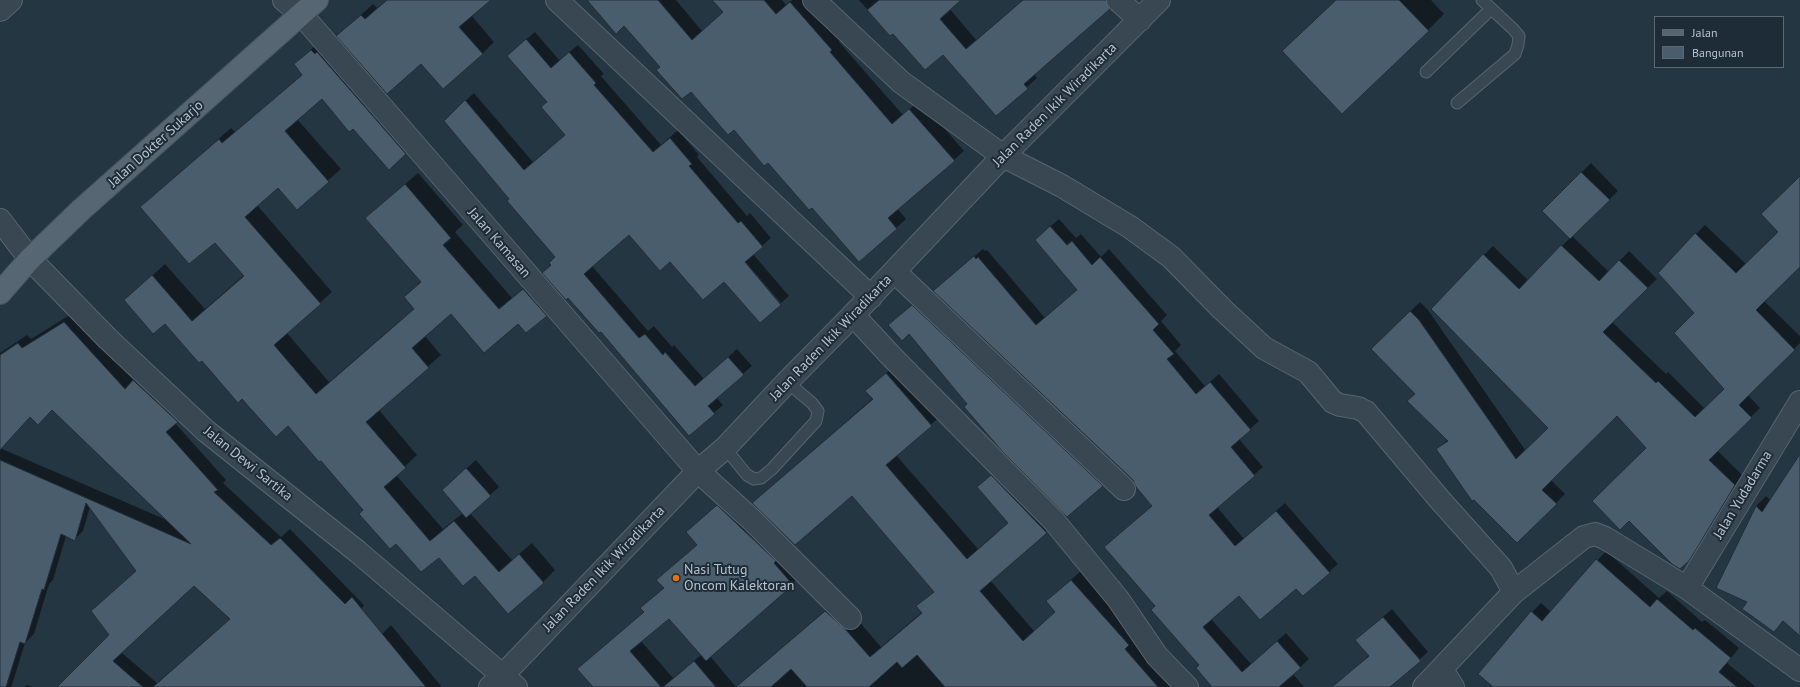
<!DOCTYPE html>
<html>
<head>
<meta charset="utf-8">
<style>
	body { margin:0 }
	#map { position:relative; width:1800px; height:687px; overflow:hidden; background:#253643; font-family:"PT Sans",sans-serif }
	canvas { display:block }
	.legend { position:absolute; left:1654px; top:16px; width:130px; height:52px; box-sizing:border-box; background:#1e2c38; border:1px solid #5b6873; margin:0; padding:5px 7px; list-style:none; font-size:12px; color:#b6c2cc }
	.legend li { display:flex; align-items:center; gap:8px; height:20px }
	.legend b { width:20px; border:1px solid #5b6873 }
</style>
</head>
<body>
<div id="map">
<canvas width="1800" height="687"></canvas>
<ul class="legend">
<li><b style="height:5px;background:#576673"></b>Jalan</li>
<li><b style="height:11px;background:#4a5d6c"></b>Bangunan</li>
</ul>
</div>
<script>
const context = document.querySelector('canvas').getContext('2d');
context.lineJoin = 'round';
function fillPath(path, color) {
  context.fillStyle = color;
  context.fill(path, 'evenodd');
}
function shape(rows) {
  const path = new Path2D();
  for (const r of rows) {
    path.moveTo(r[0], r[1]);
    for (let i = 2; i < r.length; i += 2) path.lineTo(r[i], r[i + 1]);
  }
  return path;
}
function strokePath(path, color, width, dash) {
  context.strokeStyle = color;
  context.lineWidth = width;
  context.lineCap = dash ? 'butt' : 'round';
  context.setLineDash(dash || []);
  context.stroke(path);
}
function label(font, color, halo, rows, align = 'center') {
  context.font = font + ' "PT Sans",sans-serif';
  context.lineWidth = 4;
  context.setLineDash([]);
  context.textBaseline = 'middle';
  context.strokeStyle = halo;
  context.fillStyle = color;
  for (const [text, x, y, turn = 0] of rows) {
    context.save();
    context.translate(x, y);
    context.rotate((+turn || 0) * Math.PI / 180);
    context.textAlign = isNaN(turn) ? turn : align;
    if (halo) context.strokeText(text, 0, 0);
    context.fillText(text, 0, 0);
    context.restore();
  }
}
const shadow = shape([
	[387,0,489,0,471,15,494,42,482,54,422,63,338,36,373,4,377,8],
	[588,0,676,0,702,31,724,12,713,0,782,0,786,5,792,0,807,0,841,40,839,42,903,115,920,100,964,151,898,209,906,219,860,261,813,206,768,161,691,90,661,67,625,25],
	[859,0,960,0,950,9,976,40,1023,0,1118,0,1034,74,1037,78,996,115,943,53,893,33,890,35],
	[1337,0,1431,0,1444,14,1428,30],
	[535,32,559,60,578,45,604,74,601,76,661,145,678,130,699,155,697,157,747,216,750,213,771,238,753,254,789,296,781,303,742,258,725,280,670,261,629,234,592,266,648,331,654,326,672,347,674,345,704,379,737,349,752,366,716,397,723,405,689,434,552,265,556,257,510,199,453,112,474,93,533,162,566,134,516,48],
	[323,38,418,141,405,154,353,127,322,98,297,119,341,169,297,208,278,187,257,205,332,292,287,333,329,382,415,308,405,297,421,281,366,218,418,173,463,225,455,232,512,298,536,277,558,303,546,315,518,322,451,313,425,336,441,355,379,410,417,455,396,475,443,529,463,513,452,481,476,460,499,487,470,513,512,560,532,543,555,570,543,582,475,574,439,556,364,510,321,459,288,425,202,360,166,322,125,300,165,264,205,309,244,275,215,241,141,207,231,128,235,132,303,74,295,65],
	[1591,163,1618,191,1572,236,1609,272,1629,251,1657,279,1612,322,1666,374,1668,372,1705,409,1726,389,1696,313,1696,234,1705,225,1746,264,1779,232,1800,177,1800,266,1764,301,1800,336,1800,343,1748,395,1760,408,1717,450,1743,476,1698,551,1680,568,1647,448,1617,415,1551,480,1565,494,1517,542,1438,449,1447,440,1416,394,1372,349,1420,302,1428,310,1526,451,1549,428,1484,255,1493,246,1528,280,1570,238,1543,211],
	[1059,219,1076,238,1081,234,1101,257,1109,249,1167,315,1161,321,1181,345,1175,351,1205,386,1219,374,1259,421,1239,439,1263,467,1217,507,1244,539,1285,503,1338,564,1303,595,1297,587,1240,595,1211,619,1251,664,1286,633,1309,659,1293,674,1304,687,1213,687,1200,665,1156,606,1153,505,1133,479,943,283,983,249,985,251,987,250,1045,318,1078,290,1045,231],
	[919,299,1109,479,1102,486,969,404,896,319],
	[73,313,134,380,143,372,186,412,175,423,226,480,223,483,281,537,290,529,364,605,309,687,59,687,110,635,137,570,90,507,83,531,74,540,66,536,53,580,49,584,34,634,25,643,12,685,11,687,0,687,0,353,27,335,31,339],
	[52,409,169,521,0,448,31,416],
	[194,585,231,618,157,683,121,652],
	[897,363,942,415,896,455,978,549,1008,523,989,477,1002,465,1057,521,990,580,1034,631,1056,612,1047,601,1082,570,1177,687,594,687,589,659,645,611,642,608,664,587,658,580,698,544,687,532,728,495,803,574,710,656,736,687,836,601,857,619,881,647,922,612,918,606,934,591,852,495,753,503,873,398,867,391],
	[669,618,701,655,673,678,641,641],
	[1800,456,1800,634,1784,621,1774,631,1749,602,1756,506,1766,496,1770,500],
	[1606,551,1659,598,1667,591,1702,622,1705,620,1739,648,1727,663,1756,687,1494,687,1532,612,1541,603,1551,612],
	[1392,609,1428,652,1393,683,1381,687,1343,687,1346,676,1369,655,1365,632],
	[391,625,441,686,440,687,352,687,382,634],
	[27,685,33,687,25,687]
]);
const building = shape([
	[387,0,491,0,459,27,483,54,443,89,421,64,387,94,336,36,361,15,365,19,387,0],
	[587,0,658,0,692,40,723,12,712,0,764,0,776,14,790,2,832,50,830,52,892,124,909,109,955,161,888,218,897,229,859,262,812,208,809,210,768,163,764,166,734,130,728,135,691,92,682,99,656,70,660,67,624,26,616,34,587,0],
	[879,0,961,0,940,19,966,49,1023,0,1106,0,1110,9,1024,84,1028,89,996,116,943,55,925,70,893,34,890,36,867,10,879,0],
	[1336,0,1399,0,1429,31,1342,114,1282,51,1336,0],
	[526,39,551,68,569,52,596,83,594,85,653,152,670,138,692,164,689,166,738,223,741,221,763,247,745,262,781,305,760,323,724,282,703,300,670,262,660,271,629,235,584,274,639,338,645,334,663,355,665,352,695,386,728,357,744,375,708,406,715,414,689,436,601,332,599,333,568,298,566,300,542,273,551,265,549,263,555,257,507,201,509,199,444,121,465,100,524,170,565,135,541,107,547,102,507,56,526,39],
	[311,50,315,54,317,52,406,154,389,170,353,129,349,132,322,99,285,131,329,182,297,210,278,188,245,217,321,304,274,345,316,394,414,309,404,297,421,282,365,218,405,184,451,238,443,245,499,309,523,289,547,316,526,333,518,324,484,353,451,314,412,348,429,368,366,422,406,468,384,487,430,541,454,521,499,572,519,554,544,583,508,614,475,576,463,586,439,558,421,572,396,544,390,549,359,514,363,510,321,461,319,462,288,426,276,437,242,399,238,403,202,361,199,363,165,324,153,334,124,300,152,275,192,321,244,276,215,243,189,264,140,207,219,139,222,143,302,75,294,64,311,50],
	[1581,172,1610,200,1570,239,1542,211,1581,172],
	[1800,176,1800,267,1756,310,1795,350,1739,405,1752,418,1709,460,1735,485,1689,561,1680,569,1672,564,1629,521,1620,530,1592,501,1646,448,1617,416,1542,490,1557,504,1517,543,1474,500,1472,501,1436,449,1448,441,1407,401,1415,394,1371,349,1410,311,1419,320,1516,459,1548,428,1431,309,1483,254,1519,289,1561,245,1599,281,1619,260,1648,288,1603,332,1656,383,1658,381,1695,417,1724,389,1674,333,1694,313,1658,273,1695,233,1736,273,1778,232,1761,214,1800,176],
	[1050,226,1067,245,1072,241,1092,265,1100,257,1159,324,1153,330,1174,354,1167,359,1196,394,1210,382,1251,430,1231,447,1255,476,1209,515,1235,546,1276,511,1330,573,1303,596,1296,589,1260,620,1239,596,1203,627,1242,672,1277,641,1301,668,1279,687,1212,687,1196,668,1199,665,1151,610,1155,606,1104,547,1152,506,1136,487,1133,480,933,291,974,256,976,259,978,257,1036,325,1077,290,1035,240,1050,226],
	[912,305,1103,486,1067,517,1002,451,964,407,967,404,909,334,902,341,888,325,912,305],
	[64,322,125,389,133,380,178,422,166,432,218,490,214,492,271,545,280,538,345,604,352,597,426,687,153,687,230,619,194,586,113,661,143,687,57,687,109,635,91,611,136,571,86,503,75,541,61,534,44,590,42,589,25,644,20,642,6,687,0,687,0,460,191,544,52,410,38,425,30,417,0,450,0,355,18,343,22,348,64,322],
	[886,373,932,426,886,465,967,559,1008,523,977,487,991,475,1047,533,980,591,1023,641,1055,612,1046,601,1071,580,1129,645,1125,649,1158,687,945,687,917,655,902,668,897,662,869,687,807,687,791,669,771,687,736,687,825,611,846,630,870,657,922,613,916,606,934,592,852,496,795,545,752,503,873,399,865,391,886,373],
	[1800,454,1800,636,1783,621,1774,632,1742,609,1747,602,1716,588,1756,506,1762,512,1800,454],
	[466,468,491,496,466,518,442,490,466,468],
	[717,505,776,561,774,563,793,585,706,661,669,619,630,651,661,687,593,687,577,669,644,612,640,608,664,588,656,580,697,545,686,532,717,505],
	[1596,559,1650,607,1657,599,1693,630,1695,628,1731,658,1719,672,1737,687,1493,687,1478,674,1531,611,1542,621,1596,559],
	[1383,617,1421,661,1390,687,1332,687,1369,656,1355,640,1383,617],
	[694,661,716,687,663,687,694,661]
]);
const service = shape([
	[1426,72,1491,9],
	[1457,103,1515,54,1518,45,1519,36,1513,29,1482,0],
	[725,448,747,475,754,479,761,478,772,469,816,421,818,411,812,403,787,382]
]);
const minor = shape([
	[284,0,301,14,698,471,752,520,850,618],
	[557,0,871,297],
	[814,0,901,82,1003,156,1062,186,1130,227,1171,257,1222,309,1264,348,1308,372,1333,402,1340,405,1358,408,1366,412,1440,500,1501,568,1514,592],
	[1118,0,1140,20],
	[0,10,11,0],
	[895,272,1124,489],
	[853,315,892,357,1054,521,1118,599,1157,656,1187,687],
	[1687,588,1800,402],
	[1442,670,1453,687],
	[490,687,502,676],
	[1424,687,1514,592,1584,537,1595,534,1605,538,1687,588,1800,670]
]);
const tertiary = shape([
	[0,220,30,259,108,339,206,431,358,552,516,687],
	[502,676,698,471,725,448,787,382,853,315,1003,156,1159,0]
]);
const primary = shape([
	[0,293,30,259,82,209,317,0]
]);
const markers = [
	[676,578,4,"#e8710a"]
];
const streetNames = [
	["Jalan Raden Ikik Wiradikarta",1055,105,-45],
	["Jalan Dokter Sukarjo",156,144,-42],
	["Jalan Kamasan",499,243,49],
	["Jalan Raden Ikik Wiradikarta",831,338,-46],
	["Jalan Dewi Sartika",248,464,39],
	["Jalan Yudadarma",1743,495,-59],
	["Jalan Raden Ikik Wiradikarta",604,569,-46]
];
const poiNames = [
	["Nasi Tutug",684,570],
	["Oncom Kalektoran",684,586]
];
fillPath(shadow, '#0007');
fillPath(building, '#4a5d6c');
strokePath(building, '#202e3a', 1);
strokePath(service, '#576570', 13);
strokePath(minor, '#576570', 24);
strokePath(tertiary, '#576570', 24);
strokePath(primary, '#46535f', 24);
strokePath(service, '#394753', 11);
strokePath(minor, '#394753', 22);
strokePath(tertiary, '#394753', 22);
strokePath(primary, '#576673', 22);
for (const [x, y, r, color] of markers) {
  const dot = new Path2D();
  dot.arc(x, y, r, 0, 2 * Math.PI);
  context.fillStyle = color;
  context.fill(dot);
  strokePath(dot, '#1e2c38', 1.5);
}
label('14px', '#b6c2cc', '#1e2c38', streetNames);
label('14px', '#b6c2cc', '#1e2c38', poiNames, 'left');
</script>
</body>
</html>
